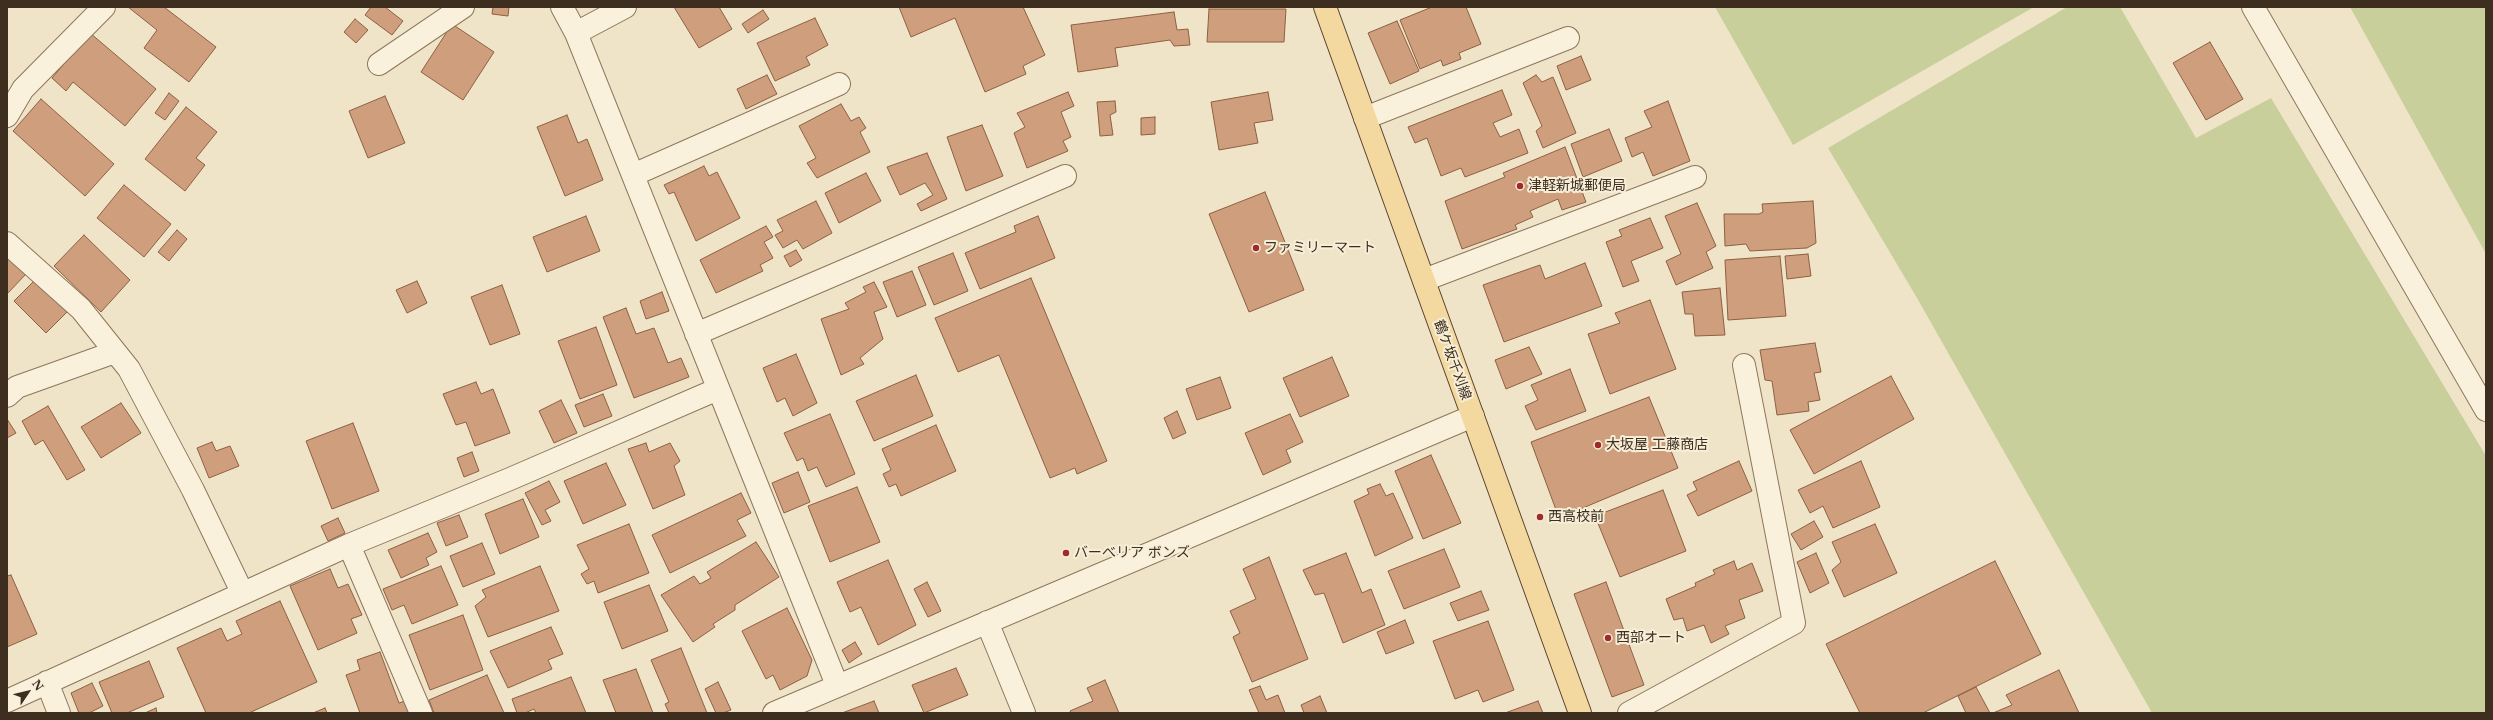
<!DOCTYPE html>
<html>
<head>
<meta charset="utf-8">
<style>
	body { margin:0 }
	#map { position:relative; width:2493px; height:720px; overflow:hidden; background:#f0e4c8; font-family:"Libre Baskerville",serif }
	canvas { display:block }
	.frame { position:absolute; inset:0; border:8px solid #3d2e20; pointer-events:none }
	.north { position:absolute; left:8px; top:672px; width:40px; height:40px; -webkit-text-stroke:3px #f7eed8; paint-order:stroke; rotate:55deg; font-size:11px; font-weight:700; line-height:16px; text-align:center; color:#3d2e20 }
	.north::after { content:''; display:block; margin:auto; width:14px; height:18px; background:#3d2e20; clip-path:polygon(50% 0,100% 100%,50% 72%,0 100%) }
</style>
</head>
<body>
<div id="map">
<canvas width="2493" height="720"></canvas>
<div class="frame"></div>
<div class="north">N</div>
</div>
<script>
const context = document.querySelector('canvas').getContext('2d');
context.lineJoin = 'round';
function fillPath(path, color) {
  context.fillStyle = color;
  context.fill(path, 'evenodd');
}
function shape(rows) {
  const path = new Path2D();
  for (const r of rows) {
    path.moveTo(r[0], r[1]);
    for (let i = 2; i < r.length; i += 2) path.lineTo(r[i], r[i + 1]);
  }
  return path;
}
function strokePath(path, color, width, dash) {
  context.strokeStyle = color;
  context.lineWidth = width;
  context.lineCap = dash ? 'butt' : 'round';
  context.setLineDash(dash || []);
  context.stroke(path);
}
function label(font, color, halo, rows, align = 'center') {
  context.font = font + ' "Libre Baskerville","Noto Sans JP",serif';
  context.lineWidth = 4;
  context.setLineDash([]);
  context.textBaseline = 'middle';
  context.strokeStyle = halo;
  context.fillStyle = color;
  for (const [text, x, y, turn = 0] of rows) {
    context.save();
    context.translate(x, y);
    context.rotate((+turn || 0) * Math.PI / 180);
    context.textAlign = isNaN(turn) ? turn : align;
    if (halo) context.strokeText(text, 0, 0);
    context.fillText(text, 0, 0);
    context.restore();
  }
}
const green = shape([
	[1715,7,2034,7,1793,145],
	[2067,7,2120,7,2196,138,2271,98,2486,456,2486,713,2152,713,1917,298,1828,148],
	[2350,7,2486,7,2486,254]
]);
const building = shape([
	[128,7,164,7,216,47,189,82,144,48,157,30,128,7],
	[371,7,385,7,403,21,392,35,365,15,371,7],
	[493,7,509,7,508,16,492,14,493,7],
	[674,7,719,7,732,29,699,48,674,7],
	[899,7,1023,7,1045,55,1023,66,1026,74,985,92,955,18,911,37,899,7],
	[1432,7,1466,7,1481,44,1459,53,1461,59,1443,66,1441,60,1420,69,1400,20,1432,7],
	[1209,9,1286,9,1284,42,1207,42,1209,9],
	[763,10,769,19,748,33,742,24,763,10],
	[1174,12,1177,30,1188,29,1190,45,1174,46,1170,40,1115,48,1118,66,1078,72,1071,25,1174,12],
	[815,18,828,45,806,57,810,65,775,81,757,43,815,18],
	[355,19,368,30,356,43,344,32,355,19],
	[1397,21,1419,71,1390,84,1368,33,1397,21],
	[452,24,494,52,463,100,421,72,452,24],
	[90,33,156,89,125,126,73,82,66,91,52,78,90,33],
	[2210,42,2243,99,2206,120,2173,63,2210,42],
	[1581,56,1591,80,1566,90,1557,66,1581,56],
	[767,75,777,94,746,109,737,89,767,75],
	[1536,75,1542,82,1553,77,1576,133,1543,148,1536,131,1542,126,1523,83,1536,75],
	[1502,90,1512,115,1493,123,1500,137,1519,129,1528,153,1465,177,1461,168,1441,176,1427,138,1415,143,1408,127,1502,90],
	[1068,92,1074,106,1061,112,1071,137,1063,141,1068,151,1027,168,1014,133,1025,127,1017,113,1068,92],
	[1268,92,1273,120,1254,123,1258,143,1219,150,1211,102,1268,92],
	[169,93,179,101,165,120,155,113,169,93],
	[385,96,405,143,368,158,349,111,385,96],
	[41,99,114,164,85,196,13,131,41,99],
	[1115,101,1116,112,1110,115,1113,135,1100,136,1097,102,1115,101],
	[1668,101,1690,161,1653,176,1643,152,1632,157,1625,138,1652,127,1644,111,1668,101],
	[841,104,851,121,859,117,866,128,860,132,870,152,817,178,807,163,816,158,799,126,841,104],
	[186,107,217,132,196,158,205,165,185,191,145,159,186,107],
	[567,115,578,143,587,139,603,180,565,196,537,127,567,115],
	[1155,117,1155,134,1141,135,1141,118,1155,117],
	[982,125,1003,176,966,191,947,137,982,125],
	[1609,129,1622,161,1583,177,1571,144,1609,129],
	[1565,147,1586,202,1562,210,1558,199,1530,211,1533,217,1515,225,1517,229,1462,249,1445,201,1505,177,1503,173,1565,147],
	[927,153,947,199,921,211,917,204,933,195,925,183,900,195,887,167,927,153],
	[704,166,709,176,717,172,740,218,696,241,674,192,669,194,664,185,704,166],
	[866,173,881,201,839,223,825,193,866,173],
	[124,185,171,224,144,257,97,218,124,185],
	[1265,192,1304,290,1249,312,1209,214,1265,192],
	[816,201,832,233,803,249,797,240,783,248,775,235,783,231,777,220,816,201],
	[1813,201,1816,243,1807,248,1750,251,1746,244,1725,246,1724,214,1759,214,1763,212,1762,204,1813,201],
	[1697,203,1716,246,1706,252,1713,268,1676,285,1666,261,1681,254,1665,216,1697,203],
	[586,216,600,251,547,272,533,237,586,216],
	[1038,216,1055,258,980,289,965,253,1016,232,1014,226,1038,216],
	[1650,218,1663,248,1631,261,1639,281,1623,287,1606,242,1622,236,1619,230,1650,218],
	[766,226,773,237,764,242,773,258,760,265,763,271,716,293,700,260,766,226],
	[177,230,187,239,169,261,158,252,177,230],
	[84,235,130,280,101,312,54,266,84,235],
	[796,250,802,260,790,267,784,256,796,250],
	[953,253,968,291,934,305,918,267,953,253],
	[1808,254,1811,276,1787,279,1785,256,1808,254],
	[7,256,26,274,7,294,7,256],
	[1780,256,1786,316,1728,320,1725,260,1780,256],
	[1585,263,1602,306,1504,342,1483,285,1540,265,1545,279,1585,263],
	[912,271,926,305,897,317,883,282,912,271],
	[1031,278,1107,461,1077,474,1075,468,1050,478,999,355,958,372,935,318,1031,278],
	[35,280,67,312,46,333,14,301,35,280],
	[417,281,427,303,407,313,396,290,417,281],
	[874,282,887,307,874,312,883,339,860,358,864,364,841,375,821,319,849,309,845,303,866,292,863,287,874,282],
	[502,285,520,334,490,345,471,297,502,285],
	[1720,288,1725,335,1695,336,1693,314,1685,314,1682,292,1720,288],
	[662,292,669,311,646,319,640,301,662,292],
	[1650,300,1676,369,1610,394,1588,334,1620,323,1615,313,1650,300],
	[626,308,636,334,654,328,668,363,681,358,689,377,634,398,603,317,626,308],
	[596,327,617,385,580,399,558,341,596,327],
	[1815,343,1821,372,1814,373,1820,400,1808,402,1809,411,1777,415,1772,381,1765,380,1760,350,1815,343],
	[1529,347,1542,374,1506,389,1495,360,1529,347],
	[796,354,817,403,793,416,785,398,777,402,763,368,796,354],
	[1332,357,1349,396,1300,417,1283,378,1332,357],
	[1570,369,1586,411,1536,430,1525,406,1538,400,1531,385,1570,369],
	[916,375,933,416,874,441,856,401,916,375],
	[1891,376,1914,419,1814,474,1790,430,1891,376],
	[1220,377,1231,408,1197,420,1186,389,1220,377],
	[476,382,481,394,493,389,510,433,475,446,466,422,456,425,443,394,476,382],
	[603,394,612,416,584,427,575,405,603,394],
	[1649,397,1678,468,1559,518,1531,442,1649,397],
	[561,400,577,433,554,443,539,411,561,400],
	[121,403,141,433,101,458,81,427,121,403],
	[48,406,85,470,67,480,43,440,35,445,22,421,48,406],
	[1177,411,1186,433,1173,439,1164,418,1177,411],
	[830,414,855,474,826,487,817,467,808,471,803,458,797,461,784,433,830,414],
	[1290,414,1303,442,1286,450,1291,462,1263,475,1245,433,1290,414],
	[7,419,16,433,7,438,7,419],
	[353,423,379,491,332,509,306,441,353,423],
	[936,425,956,471,901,496,896,484,889,487,883,474,891,470,882,449,936,425],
	[212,442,216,451,230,446,239,466,209,478,197,448,212,442],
	[646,443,649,452,670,443,680,461,674,466,685,495,653,509,628,449,646,443],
	[472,452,479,471,464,477,457,458,472,452],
	[1431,455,1461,523,1423,539,1395,471,1431,455],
	[1739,461,1752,491,1698,516,1687,495,1697,490,1693,482,1739,461],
	[1861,461,1880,507,1833,528,1823,506,1810,513,1798,490,1861,461],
	[606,463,626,505,583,524,564,481,606,463],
	[798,472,810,502,784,513,772,483,798,472],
	[549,481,560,502,545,510,551,521,542,525,525,493,549,481],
	[1380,484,1386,496,1393,493,1413,538,1375,556,1354,501,1369,494,1367,489,1380,484],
	[857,487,880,542,830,562,808,506,857,487],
	[1663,490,1686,551,1620,577,1595,516,1663,490],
	[741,493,751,513,737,520,746,536,670,573,652,535,741,493],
	[523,499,539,537,500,554,485,514,523,499],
	[459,515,468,537,446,546,437,523,459,515],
	[338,518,345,533,328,541,321,526,338,518],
	[1814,521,1823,537,1801,550,1791,534,1814,521],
	[629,524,649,573,598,593,594,581,587,584,581,574,589,569,577,545,629,524],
	[1875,524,1897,573,1844,597,1832,570,1841,562,1832,542,1875,524],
	[428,533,437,552,426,558,429,565,401,578,388,550,428,533],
	[756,542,779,577,735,605,735,610,713,624,715,627,693,642,661,595,694,576,700,584,711,578,707,572,756,542],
	[482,543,495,574,463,587,450,556,482,543],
	[1444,549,1460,587,1404,609,1388,571,1444,549],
	[1346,553,1362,593,1371,589,1385,625,1343,643,1324,593,1315,595,1303,570,1346,553],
	[1816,553,1829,583,1810,593,1797,562,1816,553],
	[1269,557,1308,659,1252,682,1233,637,1240,633,1230,611,1256,599,1243,569,1269,557],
	[888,560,916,625,878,645,861,607,850,612,837,582,888,560],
	[1734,561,1737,570,1752,563,1763,591,1739,600,1745,618,1725,626,1729,634,1711,643,1704,625,1687,631,1683,618,1674,620,1666,599,1696,586,1695,583,1715,574,1713,570,1734,561],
	[1995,561,2041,654,1923,713,1860,713,1826,644,1995,561],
	[441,566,458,605,412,624,404,605,392,610,383,589,441,566],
	[540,566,559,611,488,637,475,606,486,597,482,590,540,566],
	[330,569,338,588,348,584,362,615,351,619,357,633,318,650,290,586,330,569],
	[11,575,37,634,7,647,7,576,11,575],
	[927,582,941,611,928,617,914,589,927,582],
	[1606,582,1644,685,1612,697,1574,594,1606,582],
	[649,585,668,631,622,649,604,602,649,585],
	[1481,591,1489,610,1458,621,1450,603,1481,591],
	[280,601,317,682,249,713,206,713,177,648,221,628,227,641,242,634,236,621,280,601],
	[787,608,812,660,807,676,780,690,773,675,766,679,742,631,787,608],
	[463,615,483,670,430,690,409,635,463,615],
	[1405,620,1414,643,1386,654,1377,632,1405,620],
	[1488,621,1514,690,1483,702,1478,690,1455,699,1433,641,1488,621],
	[551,627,563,654,548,660,552,669,508,688,490,651,551,627],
	[855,642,862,654,849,663,842,650,855,642],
	[681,648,707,713,669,713,665,704,669,702,651,660,681,648],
	[380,652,399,703,405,701,410,713,360,713,346,675,360,670,357,660,380,652],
	[149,661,164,697,127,713,112,713,99,682,149,661],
	[956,668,968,695,924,713,912,685,956,668],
	[636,669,653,713,616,713,603,680,636,669],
	[2059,670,2079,713,1993,713,2012,705,2006,695,2059,670],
	[487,675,504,713,434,713,429,700,487,675],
	[571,677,586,713,536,713,534,709,525,713,517,713,512,699,571,677],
	[1105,680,1119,713,1071,713,1070,711,1093,701,1087,688,1105,680],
	[718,682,731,710,723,713,716,713,705,689,718,682],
	[92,683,103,706,89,713,79,713,71,693,92,683],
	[1260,686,1266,700,1278,695,1285,713,1259,713,1249,690,1260,686],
	[1976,687,1990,713,1966,713,1958,696,1976,687],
	[1320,696,1327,713,1304,713,1301,705,1320,696],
	[874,701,879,713,842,713,874,701],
	[1538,701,1543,713,1505,713,1538,701],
	[156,708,157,713,145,713,156,708],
	[325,708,327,713,313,713,325,708]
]);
const minor = shape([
	[562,7,576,33,837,685],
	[2253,7,2486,410],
	[576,33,625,7],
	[379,64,463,7],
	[7,116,23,89,104,7],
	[1365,118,1568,38],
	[633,175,839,84],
	[7,243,81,309,129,369,193,490,242,592],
	[1424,280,1695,177],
	[696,334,1065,176],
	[7,396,17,387,115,352],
	[349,545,421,713],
	[987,622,1024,713],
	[47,682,59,713],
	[7,701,349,545,510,479,718,389],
	[774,713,1473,416],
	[1629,713,1794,623,1744,365]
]);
const major = shape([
	[1325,7,1580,713]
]);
const markers = [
	[1520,186,4,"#9e2a2b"],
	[1256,248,4,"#9e2a2b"],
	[1598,445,4,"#9e2a2b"],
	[1540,517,4,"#9e2a2b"],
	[1066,553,4,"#9e2a2b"],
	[1608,638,4,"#9e2a2b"]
];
const poiNames = [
	["津軽新城郵便局",1528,186],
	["ファミリーマート",1264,248],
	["大坂屋 工藤商店",1606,445],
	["西高校前",1548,517],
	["バーべリア ボンズ",1074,553],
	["西部オート",1616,638]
];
const streetNames = [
	["鶴ケ坂千刈線",1452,360,70]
];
fillPath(green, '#c9cf9b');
fillPath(building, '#cf9f7d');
strokePath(building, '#8d5f41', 1);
strokePath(minor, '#8d765c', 24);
strokePath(major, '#5b4430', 24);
strokePath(minor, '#faf1dc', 22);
strokePath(major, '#f3d9a0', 22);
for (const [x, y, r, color] of markers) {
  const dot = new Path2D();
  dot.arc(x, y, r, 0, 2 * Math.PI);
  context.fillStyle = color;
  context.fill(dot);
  strokePath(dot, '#f7eed8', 1.5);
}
label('14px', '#3d2e20', '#f7eed8', poiNames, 'left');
label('14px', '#3d2e20', '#f7eed8', streetNames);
</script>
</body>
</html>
